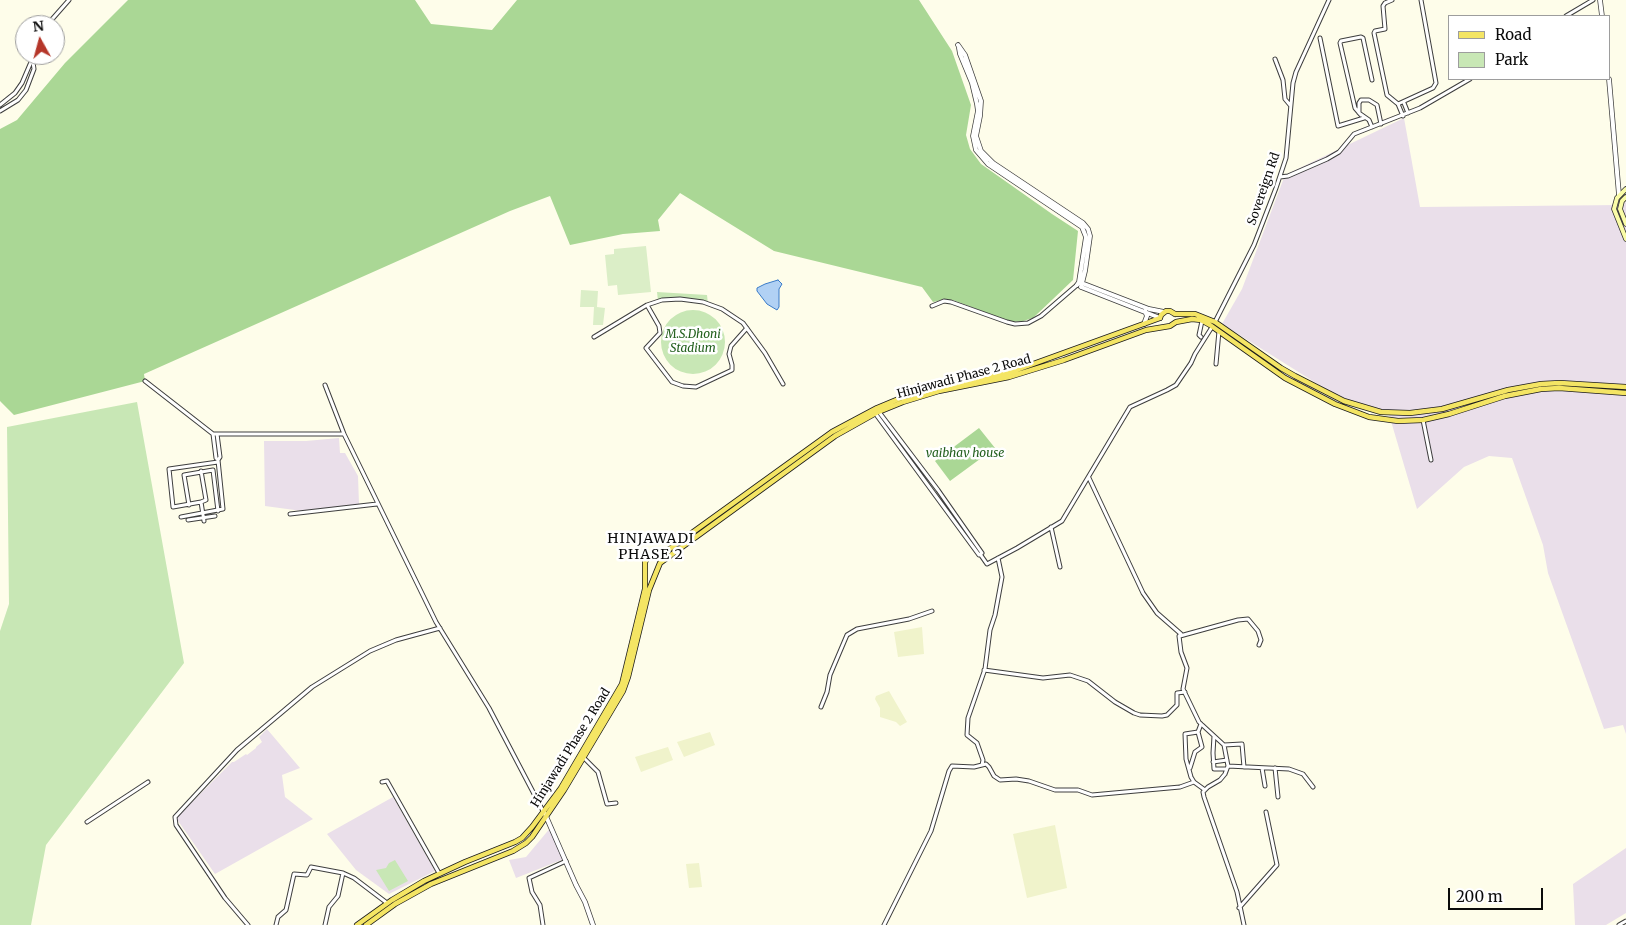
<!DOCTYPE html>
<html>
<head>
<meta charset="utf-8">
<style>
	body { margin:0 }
	#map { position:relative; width:1626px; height:925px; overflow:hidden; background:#fefdea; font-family:Merriweather,serif }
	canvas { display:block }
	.legend { position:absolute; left:1448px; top:15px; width:162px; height:65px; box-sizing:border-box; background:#fff; border:1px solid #9d9d9d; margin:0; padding:6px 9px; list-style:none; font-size:15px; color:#0b0b0b }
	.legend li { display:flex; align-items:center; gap:10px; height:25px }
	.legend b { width:25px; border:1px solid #9d9d9d }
	.north { position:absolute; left:15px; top:15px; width:50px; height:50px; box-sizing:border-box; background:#fff; border:1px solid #9d9d9d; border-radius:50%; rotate:353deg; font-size:14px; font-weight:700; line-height:20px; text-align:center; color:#0b0b0b }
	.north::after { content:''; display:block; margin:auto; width:18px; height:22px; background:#b53629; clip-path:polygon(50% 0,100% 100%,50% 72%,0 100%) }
	.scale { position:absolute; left:1448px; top:888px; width:95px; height:22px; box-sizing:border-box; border:2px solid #0b0b0b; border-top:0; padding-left:6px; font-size:15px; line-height:18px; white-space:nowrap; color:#0b0b0b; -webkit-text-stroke:4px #fff; paint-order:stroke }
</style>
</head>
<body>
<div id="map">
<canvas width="1626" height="925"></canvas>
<ul class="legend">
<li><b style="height:6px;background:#f4e564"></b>Road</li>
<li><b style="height:14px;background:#c8e7b5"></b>Park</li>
</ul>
<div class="north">N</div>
<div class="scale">200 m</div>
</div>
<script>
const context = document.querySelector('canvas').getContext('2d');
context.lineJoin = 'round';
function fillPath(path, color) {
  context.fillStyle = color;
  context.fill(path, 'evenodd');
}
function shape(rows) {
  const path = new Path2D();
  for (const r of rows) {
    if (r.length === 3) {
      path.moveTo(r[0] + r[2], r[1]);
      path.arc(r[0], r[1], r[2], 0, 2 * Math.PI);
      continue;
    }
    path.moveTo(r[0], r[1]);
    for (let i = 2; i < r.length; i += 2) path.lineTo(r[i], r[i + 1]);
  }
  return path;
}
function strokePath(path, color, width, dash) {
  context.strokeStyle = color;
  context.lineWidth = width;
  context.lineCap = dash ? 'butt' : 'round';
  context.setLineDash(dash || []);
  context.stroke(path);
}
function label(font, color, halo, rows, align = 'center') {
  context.font = font + ' Merriweather,serif';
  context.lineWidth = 5;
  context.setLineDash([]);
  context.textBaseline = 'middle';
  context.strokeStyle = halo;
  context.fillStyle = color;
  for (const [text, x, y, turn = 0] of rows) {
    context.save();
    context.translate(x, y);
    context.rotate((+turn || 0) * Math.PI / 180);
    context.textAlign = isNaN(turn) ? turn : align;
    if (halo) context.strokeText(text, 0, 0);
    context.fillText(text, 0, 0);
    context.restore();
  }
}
const industrial = shape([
	[1404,118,1420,207,1620,205,1626,202,1626,734,1623,725,1604,729,1548,573,1543,545,1512,458,1489,456,1464,467,1417,509,1388,411,1368,409,1332,393,1222,324,1242,289,1285,175],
	[339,438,340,453,345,453,358,476,359,504,302,511,265,506,264,441,306,441],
	[267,729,300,768,282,775,285,797,313,819,215,874,176,818,232,762,234,762,246,754,247,755,256,748,256,747,262,742,259,737],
	[393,797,435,871,389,894,356,870,327,834],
	[551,827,564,859,516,878,509,860,526,857],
	[1626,848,1626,913,1606,925,1575,925,1573,884]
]);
const farmland = shape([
	[922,627,924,654,898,657,894,632],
	[889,691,907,722,900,726,896,722,880,717,880,708,875,699,876,696],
	[710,732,715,745,684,757,677,742],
	[668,747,673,760,641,772,635,757],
	[1055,825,1067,888,1027,898,1013,834],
	[699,863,702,887,689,888,686,864]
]);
const green = shape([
	[657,292,707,295,708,304,682,299,658,301],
	[693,342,32],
	[137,402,184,663,46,845,31,925,0,925,0,631,9,604,7,427],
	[395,860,408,881,389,891,376,870,386,868,389,863]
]);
const forest = shape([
	[128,0,415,0,431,24,492,30,517,0,919,0,952,51,971,105,966,135,970,149,981,164,1052,214,1078,231,1073,280,1033,318,1023,321,1011,322,953,300,942,300,933,302,922,287,774,251,680,193,658,220,660,231,623,234,570,245,550,196,510,211,144,374,145,381,14,415,0,401,0,129,17,120,65,63],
	[979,428,995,448,950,481,935,461]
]);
const pitch = shape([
	[646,246,651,292,618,295,617,285,608,286,605,255,614,254,614,249],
	[581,290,598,291,597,307,605,308,603,325,593,325,594,307,580,307]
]);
const water = shape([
	[778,280,782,284,779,289,779,307,777,310,767,304,757,291,757,288,765,284,778,280]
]);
const minor = shape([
	[1392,0,1385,3,1383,6,1385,29,1375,31,1374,33,1387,95,1398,104,1433,88,1436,83,1421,0],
	[1566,16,1593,0],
	[47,25,69,0],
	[1320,38,1338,126,1364,118],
	[1275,59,1283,80,1285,99,1290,105],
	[1404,103,1408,113],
	[1398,104,1403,116],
	[0,105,15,93,22,83,34,55],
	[0,111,18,100,26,90,34,69,33,62],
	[1361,115,1355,108,1340,43,1341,41,1361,37,1363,38,1372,80],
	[1372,127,1369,120,1359,113,1359,103,1361,100,1369,100,1377,105,1381,124],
	[1280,177,1288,176,1327,159,1339,152,1354,134,1420,108,1470,79],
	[647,305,659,326,660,333,646,348,672,382,683,386,696,387,732,370,732,365,729,354,731,346,747,328],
	[932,306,944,301,951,302,1007,322,1015,324,1028,323,1041,316,1077,285],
	[1215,322,1254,245,1276,188,1286,158,1293,83,1296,72,1329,0],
	[594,337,647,305,662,300,680,299,703,302,722,309,743,323,765,353,783,384],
	[1201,337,1199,335,1202,321],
	[1216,364,1219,331],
	[145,381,213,434,344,434],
	[325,385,344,434,436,622,489,708,543,811],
	[875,413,979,555,982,553,938,490,879,412],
	[1423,420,1431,460],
	[213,434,216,458,218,460,220,457,217,434],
	[1089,478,1143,593,1157,613,1181,634,1179,636,1181,652,1187,668,1183,689,1199,722,1224,745,1228,766,1225,774,1220,780,1208,787,1203,792,1204,797,1237,892,1244,925],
	[201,502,206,500,201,471],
	[189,505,184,475,213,470,218,511],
	[290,514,377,504],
	[181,517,223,509,218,460],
	[188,520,215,516],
	[204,521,201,502,173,507,169,469,218,462],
	[1051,527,1060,567],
	[980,554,987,564,1017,548,1062,521,1130,407,1167,390,1176,385,1191,363,1195,354,1212,327],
	[1180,636,1238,620,1248,619,1258,631,1261,640,1259,645],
	[984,670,1043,678,1070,675,1088,681,1115,702,1134,713,1140,715,1162,716,1167,715,1177,705,1177,693,1185,692],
	[821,707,827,692,830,675,847,635,857,629,909,619,932,611],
	[1214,736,1213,753,1214,769,1226,769],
	[1224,745,1242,744,1244,767],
	[584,758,598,772,607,804,616,803],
	[1213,762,1227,760],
	[982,765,986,764,989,767,994,776,1000,780,1016,779,1029,781,1055,790,1078,790,1092,795,1180,787,1194,782,1205,790],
	[1228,766,1289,769,1303,774,1313,787],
	[1190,768,1195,752,1202,747,1198,732],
	[1262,768,1265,786],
	[1275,768,1278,797],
	[382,782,387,781,439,873],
	[1194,782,1191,777,1186,759,1185,734,1198,732,1201,724],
	[87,822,148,782],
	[1239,908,1277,865,1266,812],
	[248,925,225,898,176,825,175,817,237,750,312,687,370,651,396,640,440,628],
	[276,925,278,917,286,910,294,874,307,875,311,867,343,873,354,878,387,903],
	[325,925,329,907,338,896,343,873],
	[543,925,540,905,532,892,529,878,566,861],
	[884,925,931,831,949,771,952,766,974,767,982,765,983,760,977,743,967,735,968,718,985,669,990,630,995,615,1002,577,998,558],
	[1619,925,1626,921]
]);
const tertiary = shape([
	[1600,0,1602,16],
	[958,45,965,55,981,101,980,116,976,136,981,151,993,163,1083,223,1088,229,1090,236,1085,271,1081,287],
	[959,48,960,54,972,83,977,104,978,111,973,136,976,150,988,164,1082,227,1086,237,1079,282],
	[1609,79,1619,195],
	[1077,285,1079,282,1149,309,1164,312],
	[1081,287,1160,318],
	[1144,324,1147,316,1145,311],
	[545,814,576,885,585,902,593,925]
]);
const secondary = shape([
	[1626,189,1617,198,1614,209,1626,239],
	[1626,197,1622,201,1620,209,1626,224]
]);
const primary = shape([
	[1175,314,1195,314,1215,322,1281,368,1295,376,1344,401,1381,412,1410,413,1442,409,1508,390,1541,384,1560,383,1626,387],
	[1160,318,1161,315,1166,311,1170,311,1175,314],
	[357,925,392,900,424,881,465,862,515,842,522,838,532,827,561,788,622,684,645,589,645,562,648,557,656,557,671,548,832,432,877,408,901,398,921,391,1011,372,1160,318],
	[366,925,395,904,431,884,513,851,526,843,532,837,564,790,623,691,628,677,649,590,660,563,835,436,876,413,903,402,939,391,1009,377,1064,360,1146,330,1170,326,1176,322,1192,319,1201,320,1210,325,1285,378,1335,404,1369,417,1398,421,1423,420,1449,414,1505,396,1541,389,1559,388,1626,393]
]);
const streetNames = [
	["Sovereign Rd",1264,189,-71],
	["Hinjawadi Phase 2 Road",964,377,-15],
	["Hinjawadi Phase 2 Road",571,748,-58]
];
const parkNames = [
	["M.S.Dhoni",693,335],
	["Stadium",693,349],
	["vaibhav house",965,454]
];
const neighbourhoodNames = [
	["HINJAWADI",651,539],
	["PHASE 2",651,555]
];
fillPath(industrial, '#eadfea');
fillPath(farmland, '#f0f3cb');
fillPath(green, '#c8e7b5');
fillPath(forest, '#aad795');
fillPath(pitch, '#dbeec7');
fillPath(water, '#b1d1f4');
strokePath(water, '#3a7bc8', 1);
strokePath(minor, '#3e3e3e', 5);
strokePath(tertiary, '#3e3e3e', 5.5);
strokePath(secondary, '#2d2d2d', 5.5);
strokePath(primary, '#1c1c1c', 6);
strokePath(minor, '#fff', 3);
strokePath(tertiary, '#fff', 4);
strokePath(secondary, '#fafca7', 4);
strokePath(primary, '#f4e564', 4.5);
label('12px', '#0b0b0b', '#fff', streetNames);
label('italic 12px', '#23601e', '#fff', parkNames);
context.letterSpacing = '1px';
label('14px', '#0b0b0b', '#fff', neighbourhoodNames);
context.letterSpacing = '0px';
</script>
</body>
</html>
